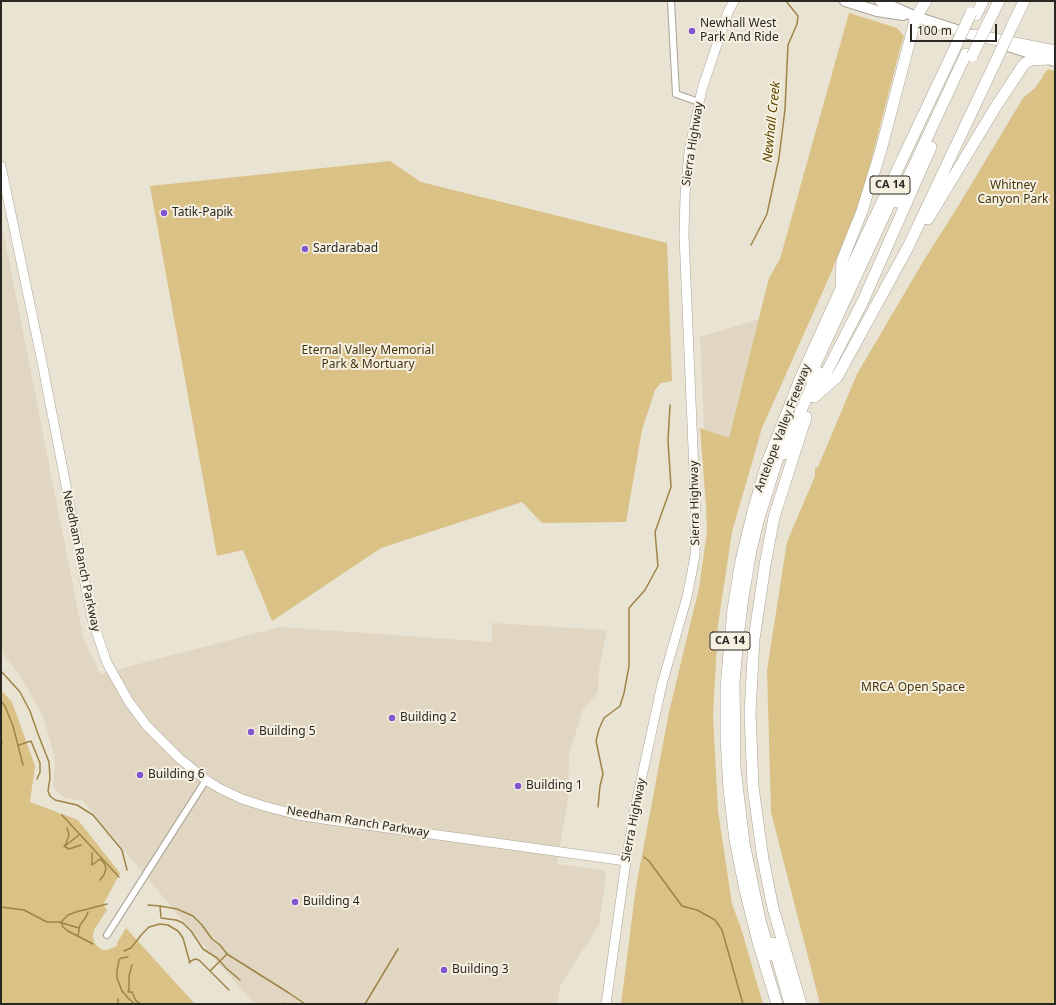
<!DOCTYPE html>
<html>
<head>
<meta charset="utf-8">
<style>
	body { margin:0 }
	#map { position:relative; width:1056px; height:1005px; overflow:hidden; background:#e9e3d4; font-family:"Noto Sans",sans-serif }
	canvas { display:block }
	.frame { position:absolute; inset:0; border:2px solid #2a2722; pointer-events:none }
	.scale { position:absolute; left:910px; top:24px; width:87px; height:18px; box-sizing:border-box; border:2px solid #2a2722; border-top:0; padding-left:5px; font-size:12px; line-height:14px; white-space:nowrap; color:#2a2722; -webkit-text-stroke:3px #f6f0e1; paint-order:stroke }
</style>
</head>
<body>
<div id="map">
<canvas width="1056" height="1005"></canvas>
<div class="frame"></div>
<div class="scale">100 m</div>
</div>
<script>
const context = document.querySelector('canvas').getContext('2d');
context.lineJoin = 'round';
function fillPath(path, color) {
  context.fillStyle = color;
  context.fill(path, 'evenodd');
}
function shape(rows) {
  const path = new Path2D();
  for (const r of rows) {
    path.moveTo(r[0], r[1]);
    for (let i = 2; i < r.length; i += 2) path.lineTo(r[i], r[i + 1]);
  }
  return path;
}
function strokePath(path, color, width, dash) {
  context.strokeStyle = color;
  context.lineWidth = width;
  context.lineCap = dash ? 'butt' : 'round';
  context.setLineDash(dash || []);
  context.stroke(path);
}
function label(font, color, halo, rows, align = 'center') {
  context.font = font + ' "Noto Sans",sans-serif';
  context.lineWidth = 4;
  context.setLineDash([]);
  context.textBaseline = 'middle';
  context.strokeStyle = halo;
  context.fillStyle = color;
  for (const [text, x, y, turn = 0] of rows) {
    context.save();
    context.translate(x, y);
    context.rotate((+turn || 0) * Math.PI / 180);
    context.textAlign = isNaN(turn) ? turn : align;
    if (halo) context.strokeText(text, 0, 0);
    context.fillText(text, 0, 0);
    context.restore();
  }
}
const built = shape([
	[1,220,83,637,100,674,280,627,492,642,492,623,607,630,599,669,598,692,583,709,569,755,568,799,557,864,604,870,606,876,599,925,561,984,557,1004,255,1004,219,964,83,801,65,798,53,787,55,760,44,718,22,679,1,651],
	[760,319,729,438,704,431,700,337]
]);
const green = shape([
	[849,13,897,28,904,36,900,49,862,196,831,273,762,428,732,532,718,625,713,715,718,811,732,904,741,928,763,1004,621,1004,636,887,669,712,699,588,707,532,706,505,700,428,729,438,769,278,780,259],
	[1048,69,1055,71,1055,1004,820,1004,771,812,767,670,787,542,815,476,815,468,818,467,857,374,924,260,957,208,1023,98,1035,88,1042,78,1044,73,1045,73],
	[390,161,421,182,667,243,672,381,661,383,655,390,642,430,626,522,542,523,522,502,381,548,272,621,243,550,217,556,150,186],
	[1,690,12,702,35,766,30,802,78,820,120,873,103,905,107,910,94,930,93,936,94,942,98,947,103,950,107,950,117,946,117,943,126,928,195,1004,1,1004]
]);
const stream = shape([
	[751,245,767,214,779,158,785,109,788,45,797,24,798,16,786,1],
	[1,671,20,692,30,711,38,734,49,762,50,778,48,791,50,796,55,800,77,805,93,815,122,850,127,870],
	[1,701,5,706,13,726,23,765],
	[1,738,2,743],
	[19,745,31,741,40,763,40,772,37,779],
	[598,807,600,786,603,774,596,741,599,729,604,718,620,706,624,693,629,666,629,608,645,590,658,566,655,532,671,487,668,441,670,405],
	[62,815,119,877],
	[64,846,69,849,81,845],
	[65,846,69,835,67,828],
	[65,846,79,835],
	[644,857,649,861,682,906,697,910,715,920,722,930,743,1004],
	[100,859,104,863,106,868,104,875,100,880],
	[92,865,92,853],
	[92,865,100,859],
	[148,905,160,906,161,918,176,920,183,923,191,931,203,949,217,958,226,968,240,980],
	[160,906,177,909,193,916,202,925,212,939,220,945,227,954,289,993,305,1004],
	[1,907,24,910,47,922,59,922,79,928],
	[78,935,80,925,86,917,88,912],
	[93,944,68,931,63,927,61,922,68,915,76,912,107,904],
	[124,951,131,948,142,934,149,927,160,924,168,925,178,931,183,938,190,963],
	[128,957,121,958,119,960,117,971,117,978,122,991,129,999,135,1004],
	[189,962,195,959,199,960,229,990],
	[132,965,129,976,129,989,128,992,132,992,136,1001,141,1004],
	[210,971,227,954],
	[283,1003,283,1004],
	[118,1004,118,999],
	[365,1004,398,949]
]);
const street = shape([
	[671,1,676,94,699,102],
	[107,935,206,780]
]);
const secondary = shape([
	[1,166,41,357,92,619,107,663,129,702,147,726,179,758,206,780,219,788,242,799,264,806,298,815,330,820,626,861],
	[606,1004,626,861,635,808,662,684,687,597,695,556,696,519,684,235,685,195,689,152,702,89,728,12,734,1]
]);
const primary = shape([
	[845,1,877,11,903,15],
	[880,1,916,17,969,34],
	[1005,45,1055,61]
]);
const highway = shape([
	[976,15,983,1],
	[990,19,999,1],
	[1012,26,1024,1],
	[974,35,1055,51],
	[897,202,966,54],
	[928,219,995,108,1024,64,1031,60,1049,59],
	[841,284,842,261,862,211,881,150,916,17,926,1],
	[809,378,896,190],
	[819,387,863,301,931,147],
	[814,397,837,377,908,247,995,63],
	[784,454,803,406,818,372],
	[773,943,790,1004],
	[770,955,760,920,744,843,735,768,734,681,738,638,743,597,751,550,759,518,782,444],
	[777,1004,758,942,745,890,735,840,729,789,726,738,726,688,733,609,741,561,753,511,767,463,801,377,840,291,954,50],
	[801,1004,773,908,763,859,753,787,750,713,754,639,765,565,774,517,806,417]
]);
const highwayBridge = shape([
	[954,50,971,13],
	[972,56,990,19],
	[995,63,1012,26]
]);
const markers = [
	[692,31,4,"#8256cf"],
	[164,213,4,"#8256cf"],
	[305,249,4,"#8256cf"],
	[392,718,4,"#8256cf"],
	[251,732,4,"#8256cf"],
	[140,775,4,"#8256cf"],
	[518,786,4,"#8256cf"],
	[295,902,4,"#8256cf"],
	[444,970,4,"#8256cf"]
];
const shields = [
	[890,185,40],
	[730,641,40]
];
const shieldNames = [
	["CA 14",890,185],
	["CA 14",730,641]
];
const poiNames = [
	["Newhall West",700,24],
	["Park And Ride",700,38],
	["Tatik-Papik",172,213],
	["Sardarabad",313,249],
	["Building 2",400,718],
	["Building 5",259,732],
	["Building 6",148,775],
	["Building 1",526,786],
	["Building 4",303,902],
	["Building 3",452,970]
];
const streetNames = [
	["Sierra Highway",693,144,-81],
	["Antelope Valley Freeway",783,428,-69],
	["Sierra Highway",695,503,-91],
	["Needham Ranch Parkway",81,561,78],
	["Sierra Highway",634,820,-79],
	["Needham Ranch Parkway",358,822,9]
];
const parkNames = [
	["Whitney",1013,186],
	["Canyon Park",1013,200],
	["Eternal Valley Memorial",368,351],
	["Park & Mortuary",368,365],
	["MRCA Open Space",913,688]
];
const waterNames = [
	["Newhall Creek",772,122,-84]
];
fillPath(built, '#e0d6c2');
fillPath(green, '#dac186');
strokePath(stream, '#9e8446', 1.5);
strokePath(street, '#aaa496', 8);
strokePath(secondary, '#aaa496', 10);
strokePath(primary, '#aaa496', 12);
strokePath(highway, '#aaa496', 12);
strokePath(street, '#fff', 6);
strokePath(secondary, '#fff', 9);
strokePath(primary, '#fff', 10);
strokePath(highway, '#fff', 11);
strokePath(highwayBridge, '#aaa496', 12, []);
strokePath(highwayBridge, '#fff', 11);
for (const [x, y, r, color] of markers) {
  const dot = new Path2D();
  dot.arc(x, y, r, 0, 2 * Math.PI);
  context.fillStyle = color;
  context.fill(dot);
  strokePath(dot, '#f6f0e1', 1.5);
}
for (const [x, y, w] of shields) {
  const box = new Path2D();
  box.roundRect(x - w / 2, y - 9, w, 18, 3);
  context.fillStyle = '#f6f0e1';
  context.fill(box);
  strokePath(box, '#2a2722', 1);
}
label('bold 11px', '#2a2722', null, shieldNames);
label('12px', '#2a2722', '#f6f0e1', poiNames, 'left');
label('12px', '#2a2722', '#f6f0e1', streetNames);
label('12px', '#44350f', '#f6f0e1', parkNames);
label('italic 13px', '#604800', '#f6f0e1', waterNames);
</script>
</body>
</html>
